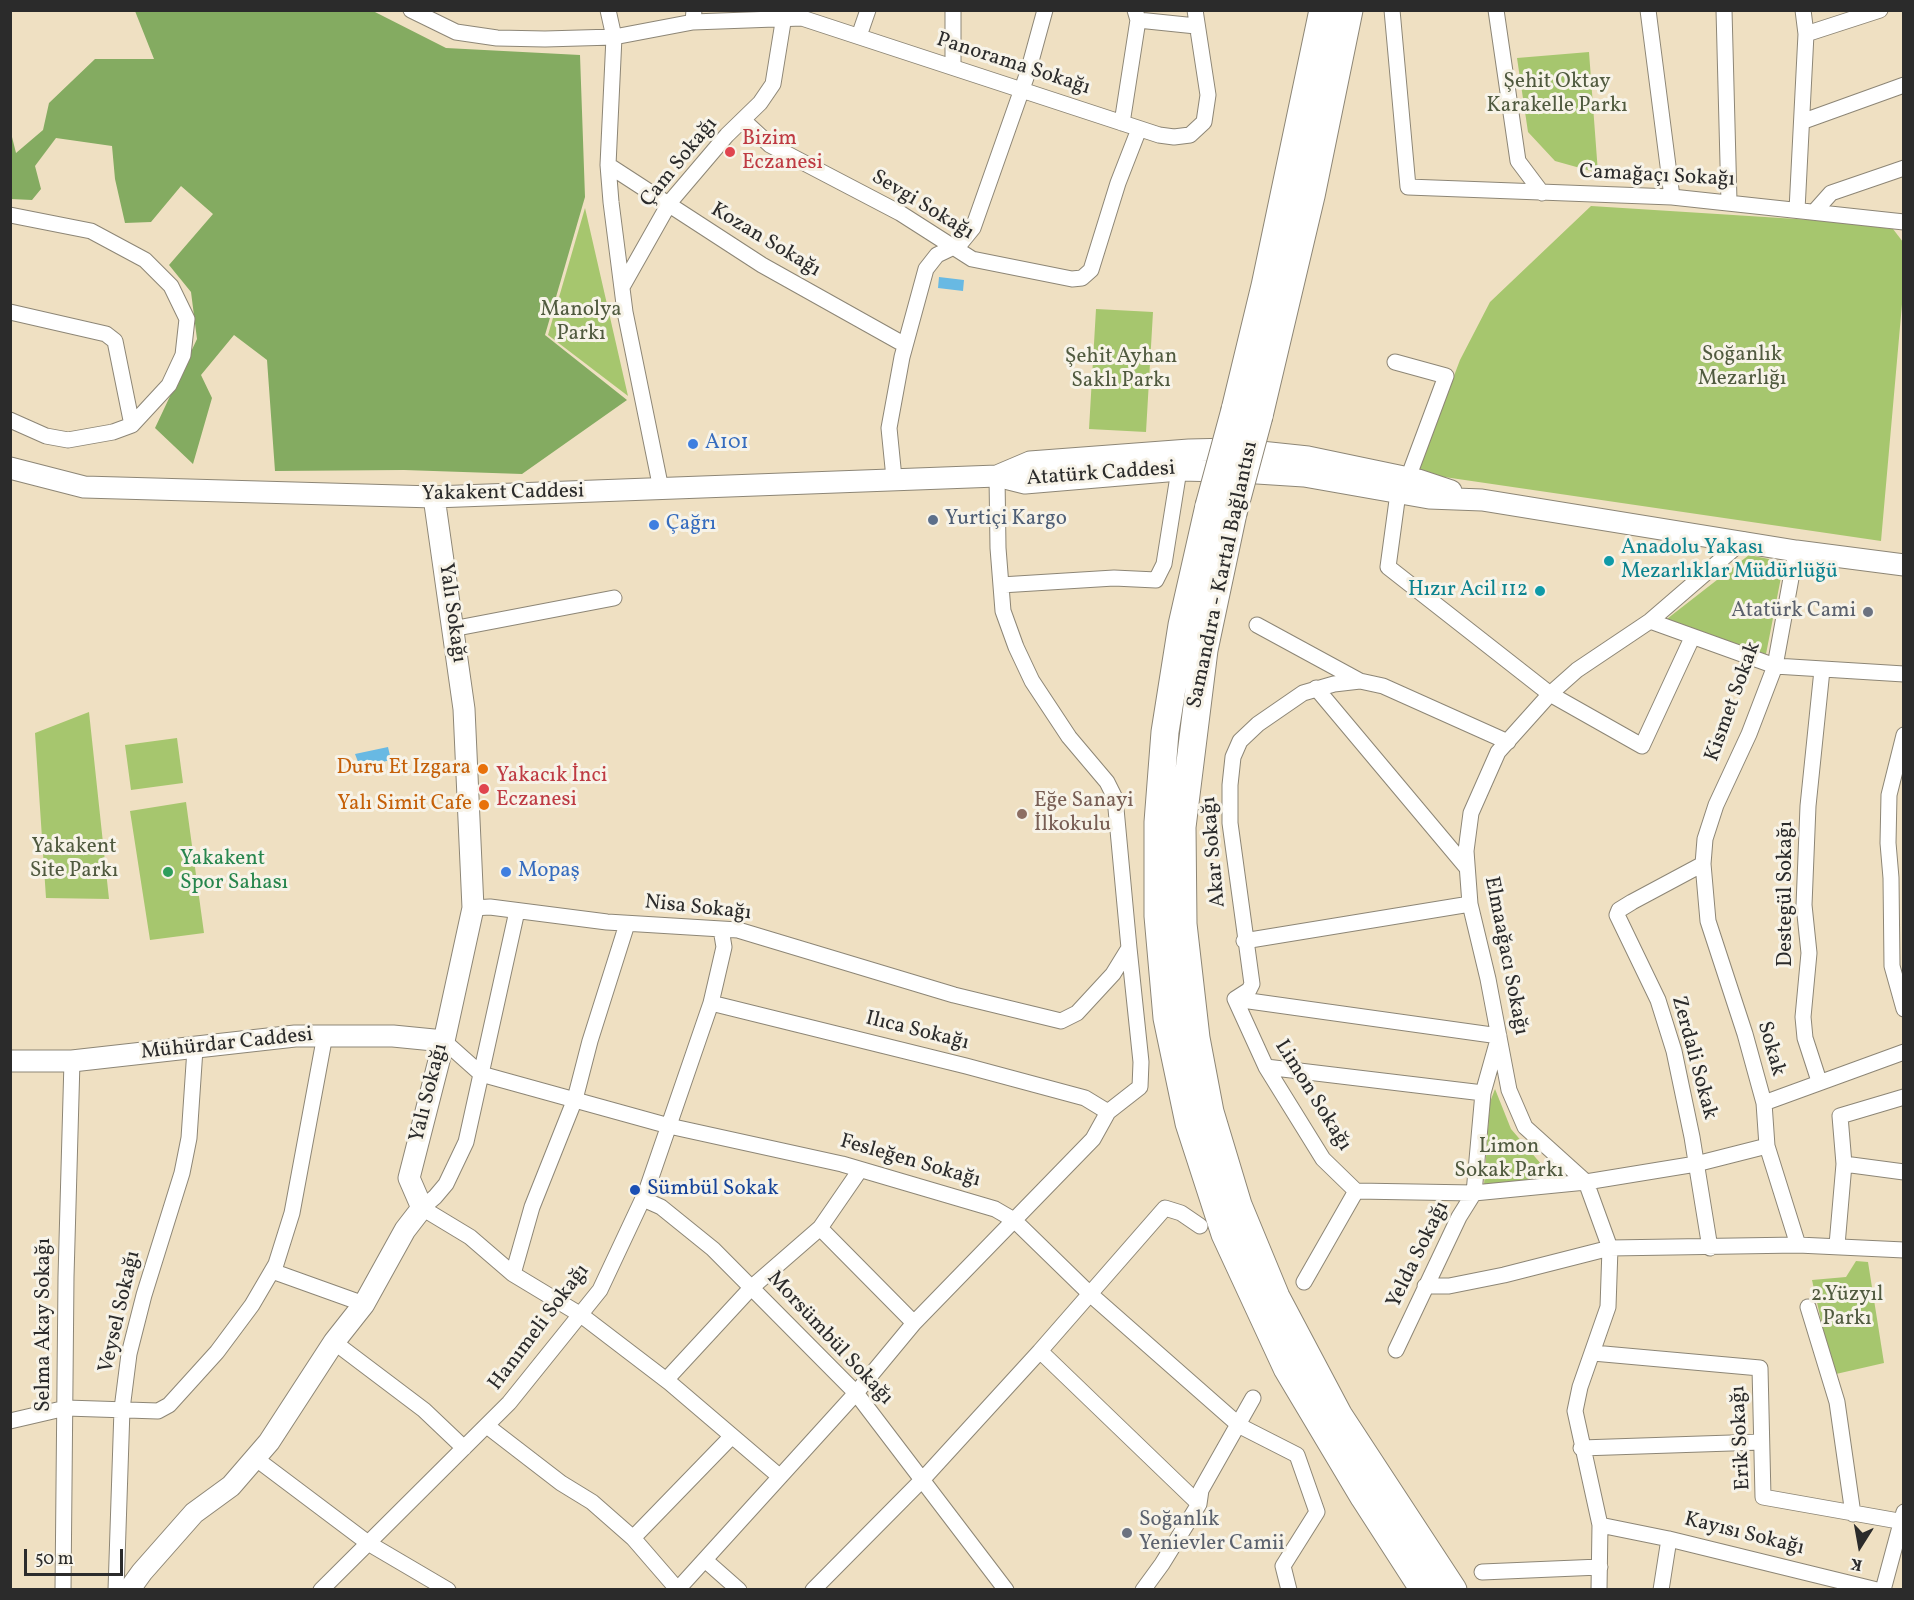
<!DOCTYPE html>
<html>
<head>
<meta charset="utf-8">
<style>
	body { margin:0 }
	#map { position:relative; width:1914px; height:1600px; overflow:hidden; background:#efe0c2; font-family:Vollkorn,serif }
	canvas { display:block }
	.frame { position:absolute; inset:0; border:12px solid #2b2b2b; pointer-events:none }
	.north { position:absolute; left:1830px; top:1516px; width:60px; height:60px; -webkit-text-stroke:4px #f7f3e8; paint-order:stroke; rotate:191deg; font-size:16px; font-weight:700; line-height:24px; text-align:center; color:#2b2b2b }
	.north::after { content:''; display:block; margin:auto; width:21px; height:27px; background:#2b2b2b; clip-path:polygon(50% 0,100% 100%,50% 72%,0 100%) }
	.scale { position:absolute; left:24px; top:1549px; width:99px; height:27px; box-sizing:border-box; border:3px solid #2b2b2b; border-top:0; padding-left:8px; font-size:18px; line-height:21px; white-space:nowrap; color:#2b2b2b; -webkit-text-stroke:4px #f7f3e8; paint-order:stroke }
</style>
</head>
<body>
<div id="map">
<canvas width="1914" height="1600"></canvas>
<div class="frame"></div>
<div class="north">K</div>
<div class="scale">50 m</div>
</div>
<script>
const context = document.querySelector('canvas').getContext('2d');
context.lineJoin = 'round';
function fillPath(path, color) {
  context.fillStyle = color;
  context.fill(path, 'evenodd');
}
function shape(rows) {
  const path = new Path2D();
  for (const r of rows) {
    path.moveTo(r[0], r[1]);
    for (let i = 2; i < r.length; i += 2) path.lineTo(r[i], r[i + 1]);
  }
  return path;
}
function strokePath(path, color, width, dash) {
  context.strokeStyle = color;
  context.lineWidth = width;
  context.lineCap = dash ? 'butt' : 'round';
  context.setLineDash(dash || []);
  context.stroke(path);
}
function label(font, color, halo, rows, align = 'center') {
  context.font = font + ' Vollkorn,serif';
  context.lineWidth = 6;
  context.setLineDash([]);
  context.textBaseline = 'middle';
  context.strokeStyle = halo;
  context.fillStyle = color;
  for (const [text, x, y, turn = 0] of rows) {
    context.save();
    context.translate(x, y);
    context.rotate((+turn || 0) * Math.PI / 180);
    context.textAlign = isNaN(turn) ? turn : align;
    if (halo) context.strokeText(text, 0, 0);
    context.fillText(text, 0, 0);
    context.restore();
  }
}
const green = shape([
	[1589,52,1598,173,1555,161,1528,132,1517,58],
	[1591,206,1828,221,1893,229,1903,242,1903,293,1881,541,1417,473,1460,360,1490,302],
	[585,208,628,396,548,335],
	[1096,309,1153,312,1146,432,1089,429],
	[1749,555,1784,562,1766,654,1663,622],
	[89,712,109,899,46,898,35,733],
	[177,738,183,783,131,790,125,745],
	[186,802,204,933,150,940,130,811],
	[1495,1089,1511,1129,1554,1179,1484,1185,1490,1102],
	[1856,1261,1868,1262,1884,1363,1836,1374,1831,1365,1812,1280,1846,1277]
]);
const forest = shape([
	[135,11,373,11,446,48,580,55,585,197,545,335,627,400,522,474,404,470,275,471,267,360,234,335,201,375,212,398,193,464,155,428,197,339,191,292,169,265,213,214,181,186,151,222,125,223,115,179,112,146,56,138,35,166,41,189,32,200,11,199,10,129,16,153,43,130,49,103,95,59,154,59]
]);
const water = shape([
	[939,277,964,280,963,291,938,288],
	[388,747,391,760,360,767,355,754]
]);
const street = shape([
	[411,10,456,32,497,38,545,39,614,37,693,22,694,10],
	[608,10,614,37,608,165,611,202,625,312,661,489],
	[1392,10,1408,187,1672,197,1904,222],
	[1496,10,1518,161,1542,193],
	[1648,10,1672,197],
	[1724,10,1729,201],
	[1138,20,1196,26],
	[693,22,802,18,1159,135,1174,137,1190,135,1204,122,1208,95,1195,10],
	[1806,34,1880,10],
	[859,36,868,10],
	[953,67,953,10],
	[743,120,770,145,900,213,972,259,1072,279,1082,278,1091,270,1118,183,1139,129],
	[1804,121,1904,85],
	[1122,123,1138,20,1135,10],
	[608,165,762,265,905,345],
	[1797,210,1806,34,1803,10],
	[1815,211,1831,193,1904,168],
	[10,215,91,231,145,260,171,286,187,319,183,355,169,385,132,425,113,432,68,440,46,436,10,420],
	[622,287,670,202,727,135,760,103,773,84,785,10],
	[10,312,106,334,115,341,132,425],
	[1395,362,1446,376,1408,478],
	[894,478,889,428,902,357,926,269,937,255,960,244,973,228,1028,72,1045,10],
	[1398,493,1388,567,1550,694,1642,746,1692,638],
	[1796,551,1775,666,1749,734,1716,805,1705,839,1703,864,1708,921,1745,1034,1764,1103,1767,1146,1798,1245],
	[1001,585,1114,578,1156,580,1164,564,1179,470],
	[1650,621,1775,666,1904,674],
	[1257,625,1360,681],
	[452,629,614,598],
	[1316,688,1467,868],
	[1904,735,1889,795,1888,843,1891,878,1892,966,1904,1009],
	[1703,864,1632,902,1619,910,1617,915,1658,1000,1674,1051,1692,1137,1710,1248],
	[473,908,490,907,607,922,738,930,954,995,1061,1021,1077,1013,1113,974,1129,948,1115,798,1107,782,1069,737,1032,681,1016,647,1003,611,998,548,997,476],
	[627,924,590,1041,575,1099,532,1207,513,1274,581,1315,670,1383,779,1476],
	[1244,941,1470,904],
	[1235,999,1266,1067,1323,1159,1356,1191,1474,1193,1586,1182,1696,1164,1767,1146],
	[1235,999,1499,1036,1483,1093,1474,1193,1459,1217,1396,1350],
	[1235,999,1249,990,1252,984,1230,823,1230,785,1233,757,1240,741,1258,724,1303,693,1334,684,1360,681,1383,686,1508,742],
	[711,1003,966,1066,1085,1098,1108,1112],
	[444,1041,481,1074,669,1126,842,1164,995,1209,1014,1220,1090,1294,1240,1426,1297,1455,1317,1512,1283,1566,1289,1590],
	[1266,1067,1483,1093],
	[1819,1081,1805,1038,1803,1017,1809,953,1804,905,1808,806,1822,670],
	[1764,1103,1904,1052],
	[1844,1164,1904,1172],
	[643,1199,661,1207,713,1249,856,1393,1006,1590],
	[820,1228,860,1170],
	[1837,1245,1844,1164,1840,1116,1904,1097],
	[272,1271,364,1304],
	[513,1274,470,1237,422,1208,435,1197,446,1184,466,1142,517,911],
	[1304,1282,1356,1191],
	[1425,1286,1449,1286,1504,1275,1610,1248,1798,1245,1904,1250],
	[1808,1307,1837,1402,1853,1514],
	[334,1342,424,1410,464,1448],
	[1040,1351,1165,1208,1181,1213,1200,1226],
	[1593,1353,1760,1368,1763,1497,1904,1522],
	[666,1380,751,1288,820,1228,914,1323],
	[10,1421,66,1408,158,1411,169,1405,217,1352,252,1305,276,1264,292,1213,325,1035],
	[487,1426,561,1483,592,1502,633,1538,678,1590],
	[1581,1448,1761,1442],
	[255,1458,368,1543,448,1590],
	[1600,1525,1669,1539,1877,1590],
	[633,1538,732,1436],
	[705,1560,739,1590],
	[1482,1572,1600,1567],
	[679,1588,856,1393,914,1323,1093,1139,1108,1112,1140,1087,1141,1062,1129,948],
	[63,1590,66,1277,72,1061],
	[116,1590,122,1409,129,1354,144,1295,182,1173,189,1138,195,1049],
	[321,1590,509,1403,600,1290,646,1192,711,1003,724,947,721,929],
	[813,1590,923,1479,1040,1351,1199,1504],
	[1143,1590,1162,1564,1199,1504,1201,1490,1253,1398],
	[1599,1590,1600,1525,1575,1411,1580,1387,1608,1307,1610,1248,1586,1182,1525,1127,1509,1090,1488,979,1470,904,1466,851,1471,813,1498,752,1550,694,1577,670,1650,621,1744,540],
	[1661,1590,1669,1539],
	[1883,1590,1904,1512]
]);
const secondary = shape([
	[10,468,84,487,434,497,997,476,1025,483,1179,470,1226,471,1304,476,1429,498,1482,500,1796,551,1904,565],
	[997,476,1030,462,1189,450,1232,449,1308,457,1418,480,1451,491],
	[10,1061,72,1061,295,1036,393,1036,444,1041],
	[129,1590,142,1572,194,1513,231,1486,269,1442,334,1342,364,1304,405,1230,422,1208,409,1178,444,1041,473,908,464,709,434,497]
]);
const highway = shape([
	[1235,410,1265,286,1323,10],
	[1259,416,1311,196,1349,10],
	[1209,506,1182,625,1165,732,1158,822,1158,916,1167,1018,1189,1123,1225,1234,1287,1368,1364,1497,1424,1590],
	[1233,513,1204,650,1182,827,1183,924,1196,1038,1210,1112,1238,1205,1276,1297,1339,1416,1453,1590]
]);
const highwayBridge = shape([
	[1209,506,1235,410],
	[1233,513,1259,416]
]);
const markers = [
	[730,152,6,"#e0444e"],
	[693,444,6,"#3f7fe0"],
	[933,520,6,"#5c6f8a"],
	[654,525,6,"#3f7fe0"],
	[1609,561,6,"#0f9aa8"],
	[1540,591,6,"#0f9aa8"],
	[1868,612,6,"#6b7280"],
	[483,769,6,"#e8710a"],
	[484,789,6,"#e0444e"],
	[484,805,6,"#e8710a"],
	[1022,814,6,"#8d6e63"],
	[168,872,6,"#2e9e5b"],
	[506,872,6,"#3f7fe0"],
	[635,1190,6,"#1a4fb4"],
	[1127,1533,6,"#6b7280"]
];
const streetNames = [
	["Panorama Sokağı",1013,65,18],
	["Çam Sokağı",680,163,-51],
	["Camağaçı Sokağı",1657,177,3],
	["Sevgi Sokağı",922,206,31],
	["Kozan Sokağı",765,241,31],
	["Atatürk Caddesi",1101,475,-4],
	["Yakakent Caddesi",503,494,-1],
	["Samandıra - Kartal Bağlantısı",1224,575,-78],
	["Yalı Sokağı",451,613,82],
	["Kismet Sokak",1734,702,-70],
	["Akar Sokağı",1215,852,-95],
	["Destegül Sokağı",1787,894,-90],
	["Nisa Sokağı",698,909,6],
	["Elmaağacı Sokağı",1505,956,79],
	["Ilıca Sokağı",917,1032,14],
	["Mühürdar Caddesi",227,1045,-6],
	["Sokak",1770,1049,74],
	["Zerdali Sokak",1693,1058,75],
	["Yalı Sokağı",430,1093,-76],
	["Limon Sokağı",1312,1096,58],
	["Fesleğen Sokağı",910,1162,16],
	["Yelda Sokağı",1419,1255,-64],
	["Veysel Sokağı",121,1312,-77],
	["Selma Akay Sokağı",45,1325,-90],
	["Hanımeli Sokağı",540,1328,-53],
	["Morsümbül Sokağı",829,1339,47],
	["Erik Sokağı",1742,1438,-93],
	["Kayısı Sokağı",1744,1535,14]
];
const parkNames = [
	["Şehit Oktay",1557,83],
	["Karakelle Parkı",1557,107],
	["Manolya",581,311],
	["Parkı",581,335],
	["Soğanlık",1742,356],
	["Mezarlığı",1742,380],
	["Şehit Ayhan",1121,358],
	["Saklı Parkı",1121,382],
	["Yakakent",74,848],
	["Site Parkı",74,872],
	["Limon",1509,1148],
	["Sokak Parkı",1509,1172],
	["2.Yüzyıl",1847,1296],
	["Parkı",1847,1320]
];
const healthNames = [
	["Bizim",742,140],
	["Eczanesi",742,164],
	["Yakacık İnci",496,777],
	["Eczanesi",496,801]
];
const shopNames = [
	["A101",705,444],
	["Çağrı",666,525],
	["Mopaş",518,872]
];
const serviceNames = [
	["Yurtiçi Kargo",945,520]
];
const cultureNames = [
	["Anadolu Yakası",1621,549],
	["Mezarlıklar Müdürlüğü",1621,573],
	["Hızır Acil 112",1528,591,"right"]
];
const worshipNames = [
	["Atatürk Cami",1856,612],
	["Soğanlık",1139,1521,"left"],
	["Yenievler Camii",1139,1545,"left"]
];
const foodNames = [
	["Duru Et Izgara",471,769],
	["Yalı Simit Cafe",472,805]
];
const educationNames = [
	["Eğe Sanayi",1034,802],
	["İlkokulu",1034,826]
];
const leisureNames = [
	["Yakakent",180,860],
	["Spor Sahası",180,884]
];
const transitNames = [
	["Sümbül Sokak",647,1190]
];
fillPath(green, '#a6c66e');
fillPath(forest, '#84ab61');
fillPath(water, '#68b9e3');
strokePath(street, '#8d8676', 17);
strokePath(secondary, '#8d8676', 23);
strokePath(highway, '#8d8676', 29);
strokePath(street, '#fff', 15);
strokePath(secondary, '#fff', 21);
strokePath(highway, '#fff', 27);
strokePath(highwayBridge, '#8d8676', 29, []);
strokePath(highwayBridge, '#fff', 27);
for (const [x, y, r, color] of markers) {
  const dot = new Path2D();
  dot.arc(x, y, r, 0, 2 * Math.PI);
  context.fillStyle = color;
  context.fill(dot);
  strokePath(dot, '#f7f3e8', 2);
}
label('21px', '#2b2b2b', '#f7f3e8', streetNames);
label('21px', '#505a3f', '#f7f3e8', parkNames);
label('21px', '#be3a42', '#f7f3e8', healthNames, 'left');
label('21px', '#366cbe', '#f7f3e8', shopNames, 'left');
label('21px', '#4e5e75', '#f7f3e8', serviceNames, 'left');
label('21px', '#0d838f', '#f7f3e8', cultureNames, 'left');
label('21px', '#5b616d', '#f7f3e8', worshipNames, 'right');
label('21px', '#c56008', '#f7f3e8', foodNames, 'right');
label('21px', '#785e54', '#f7f3e8', educationNames, 'left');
label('21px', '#27864d', '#f7f3e8', leisureNames, 'left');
label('21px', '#164399', '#f7f3e8', transitNames, 'left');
</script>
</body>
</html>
